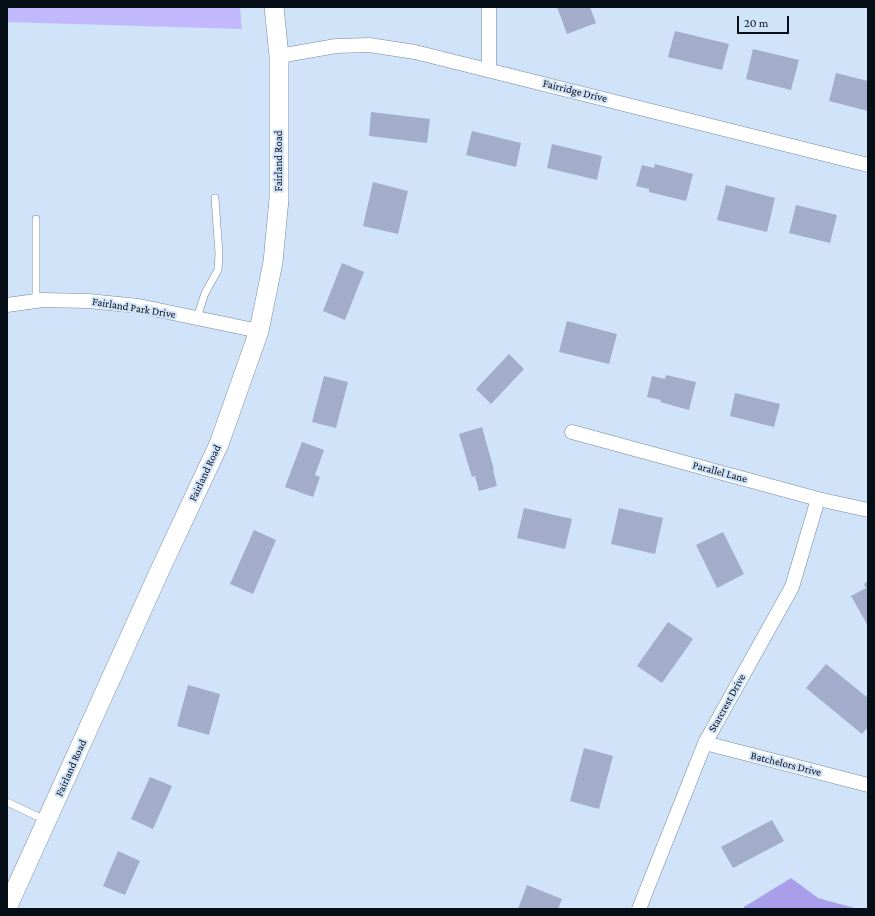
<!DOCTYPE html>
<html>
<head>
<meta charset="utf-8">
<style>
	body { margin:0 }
	#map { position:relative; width:875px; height:916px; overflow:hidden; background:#d1e3f9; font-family:"Crimson Pro",serif }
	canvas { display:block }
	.frame { position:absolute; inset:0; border:8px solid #060e17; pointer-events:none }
	.scale { position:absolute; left:737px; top:16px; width:52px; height:18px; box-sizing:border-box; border:2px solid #060e17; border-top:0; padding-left:5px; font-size:12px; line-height:14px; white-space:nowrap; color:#060e17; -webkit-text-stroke:3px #d1e3f9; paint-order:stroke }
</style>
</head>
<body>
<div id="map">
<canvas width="875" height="916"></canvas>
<div class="frame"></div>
<div class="scale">20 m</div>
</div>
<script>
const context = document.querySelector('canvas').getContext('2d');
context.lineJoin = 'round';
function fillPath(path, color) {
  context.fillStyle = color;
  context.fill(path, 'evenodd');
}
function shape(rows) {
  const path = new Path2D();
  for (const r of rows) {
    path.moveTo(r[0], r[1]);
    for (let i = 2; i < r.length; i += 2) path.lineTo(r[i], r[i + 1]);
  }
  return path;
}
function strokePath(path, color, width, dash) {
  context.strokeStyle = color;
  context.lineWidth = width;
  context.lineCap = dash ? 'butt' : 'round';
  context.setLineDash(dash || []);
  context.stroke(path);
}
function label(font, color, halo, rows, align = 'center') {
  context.font = font + ' "Crimson Pro",serif';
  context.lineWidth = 4;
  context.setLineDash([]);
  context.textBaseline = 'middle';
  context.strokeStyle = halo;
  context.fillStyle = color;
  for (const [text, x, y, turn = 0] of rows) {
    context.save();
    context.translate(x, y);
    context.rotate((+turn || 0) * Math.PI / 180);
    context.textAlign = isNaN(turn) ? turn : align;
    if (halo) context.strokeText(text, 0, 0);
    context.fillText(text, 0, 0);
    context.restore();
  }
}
const green = shape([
	[7,7,240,7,242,29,7,22]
]);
const forest = shape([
	[791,878,818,898,858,909,744,909,744,907]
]);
const building = shape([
	[557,7,590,7,596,23,567,34],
	[675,31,729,44,722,70,668,57],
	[753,49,799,60,791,90,746,79],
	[836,73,868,81,868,111,829,101],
	[371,112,430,119,427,143,369,136],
	[472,131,521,143,516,167,466,155],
	[552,144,602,156,597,180,547,168],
	[655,164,693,174,686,201,649,192,649,189,636,186,642,165,654,168],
	[373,182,408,191,398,234,363,226],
	[726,185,775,198,767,232,717,220],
	[796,205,837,215,830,243,789,233],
	[342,263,364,272,345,320,323,311],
	[567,321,617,334,609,364,559,352],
	[509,354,524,369,491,404,476,389],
	[666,375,696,382,689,410,660,402,661,400,647,397,652,376,665,379],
	[324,376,348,382,336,428,312,422],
	[735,393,780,404,774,427,730,416],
	[482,427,494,470,493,470,497,486,479,491,475,476,472,477,459,434],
	[302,442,324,450,315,475,320,477,313,497,285,487],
	[524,508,572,519,565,549,517,538],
	[619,508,663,518,655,554,611,544],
	[254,530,276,540,253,594,230,584],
	[723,532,744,574,717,588,696,545],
	[868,581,868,626,851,596,866,588,864,584],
	[668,622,693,639,662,683,637,666],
	[826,664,868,698,868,727,862,734,806,688],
	[188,685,220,694,209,735,177,726],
	[584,748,613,756,599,809,570,801],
	[150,777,172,786,153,829,131,819],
	[772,820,784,841,733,868,721,847],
	[118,851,140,861,125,895,103,886],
	[527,885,562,899,558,909,518,909]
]);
const lane = shape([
	[36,301,36,219],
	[197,318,205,293,218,270,219,254,215,198],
	[7,802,47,821]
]);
const street = shape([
	[279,56,336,46,369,45,415,52,868,165],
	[489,70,489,7],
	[7,305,43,300,88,301,139,306,259,331],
	[572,432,818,499,868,510],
	[705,743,868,785],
	[639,909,705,743,792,587,818,499]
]);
const secondary = shape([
	[7,908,160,570,219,444,259,331,273,262,279,199,279,56,274,7]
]);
const streetNames = [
	["Fairridge Drive",575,91,14],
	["Fairland Road",279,161,-90],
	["Fairland Park Drive",134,308,9],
	["Parallel Lane",720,472,15],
	["Fairland Road",205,473,-65],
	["Starcrest Drive",727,703,-61],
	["Batchelors Drive",786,764,14],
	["Fairland Road",71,768,-66]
];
fillPath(green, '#c1b9fc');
fillPath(forest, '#a89ee9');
fillPath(building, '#a3accb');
strokePath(lane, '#7388a2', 8);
strokePath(street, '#7388a2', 15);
strokePath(secondary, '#7388a2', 20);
strokePath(lane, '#fff', 7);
strokePath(street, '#fff', 14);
strokePath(secondary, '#fff', 19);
label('11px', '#060e17', '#d1e3f9', streetNames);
</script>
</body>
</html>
